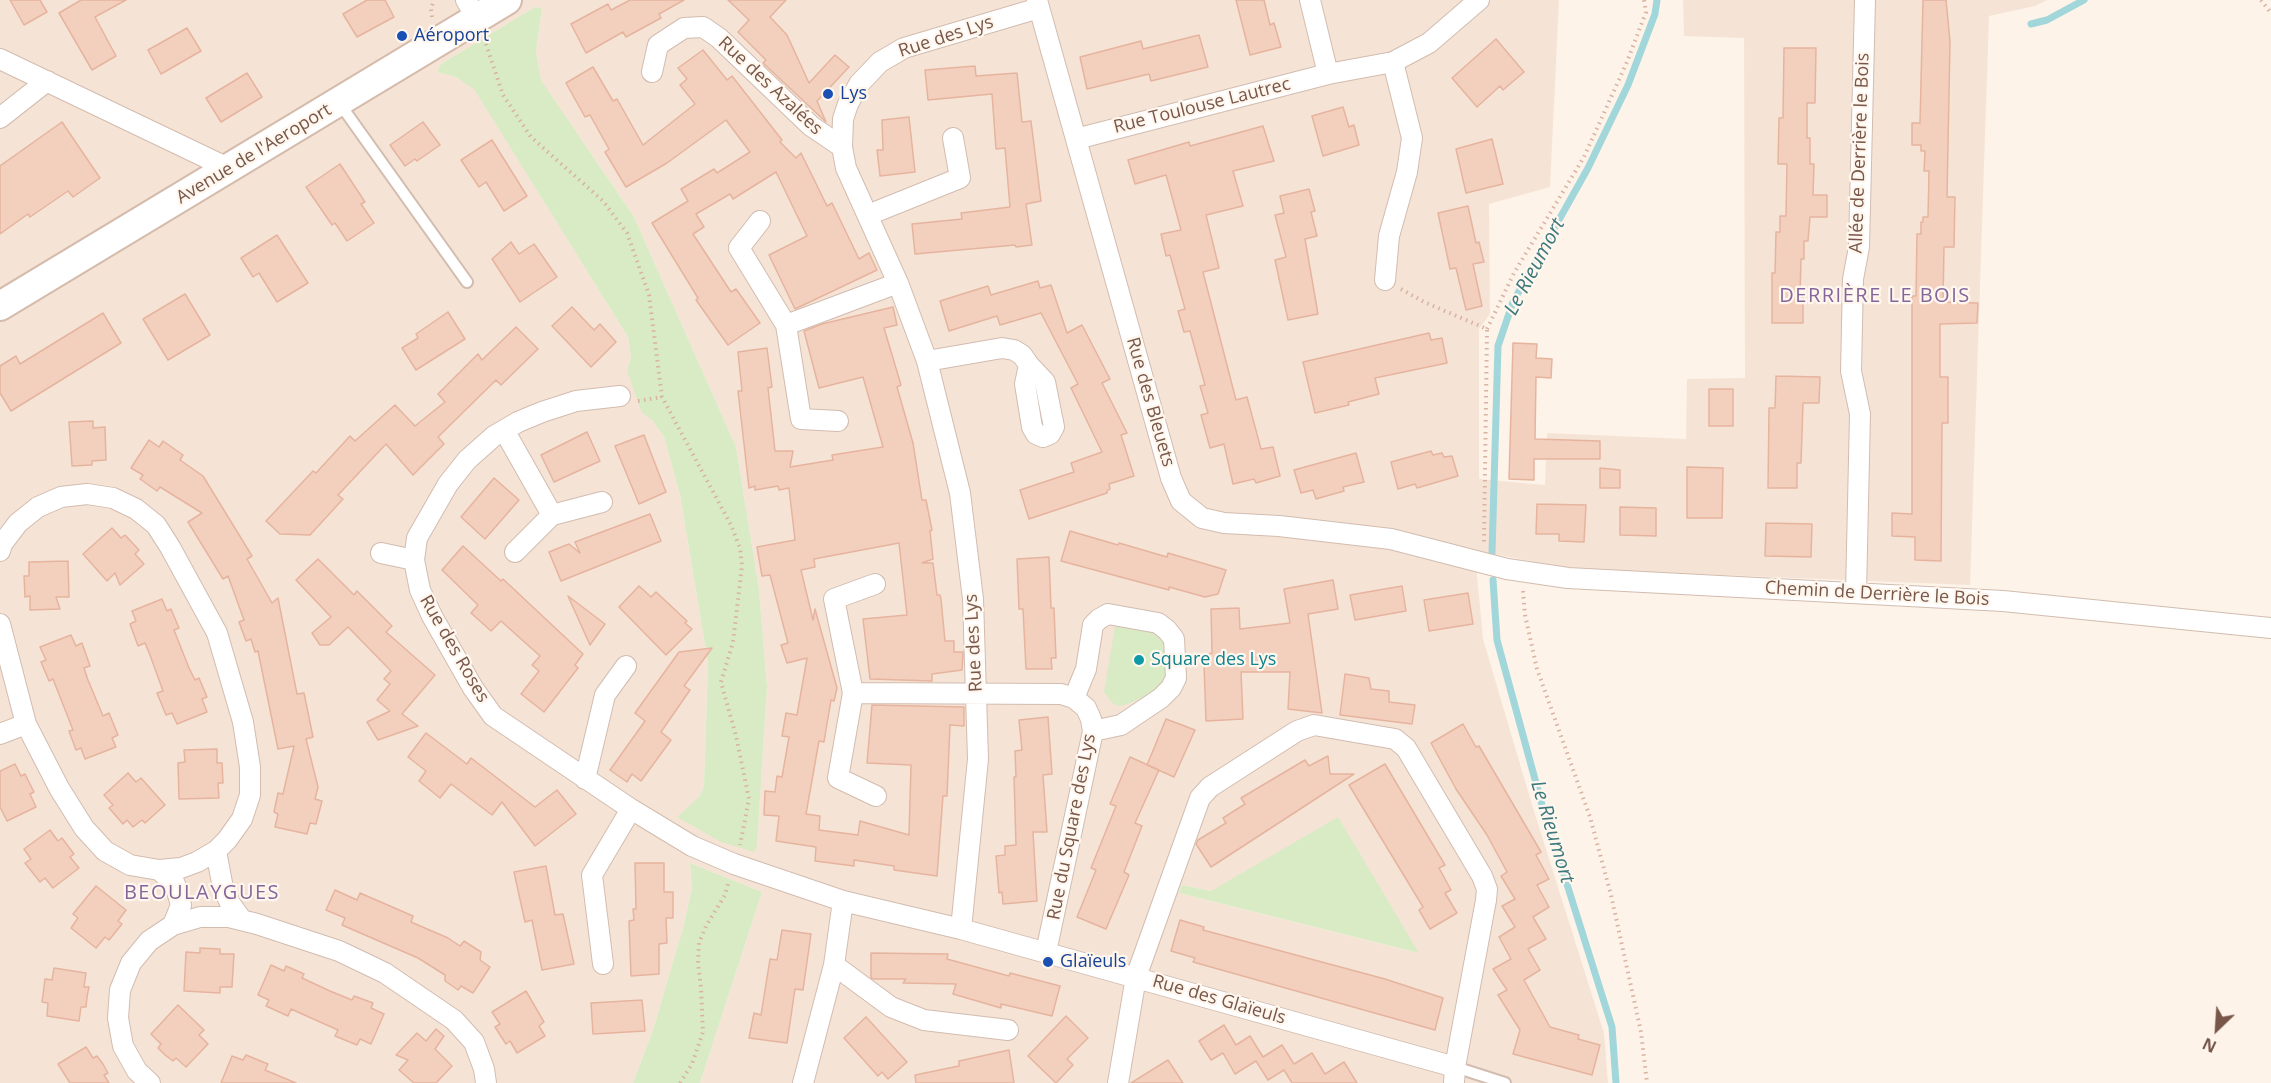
<!DOCTYPE html>
<html>
<head>
<meta charset="utf-8">
<style>
	body { margin:0 }
	#map { position:relative; width:2271px; height:1083px; overflow:hidden; background:#fdf3e8; font-family:"Open Sans",sans-serif }
	canvas { display:block }
	.north { position:absolute; left:2187px; top:999px; width:60px; height:60px; -webkit-text-stroke:4px #fff7ee; paint-order:stroke; rotate:205deg; font-size:16px; font-weight:700; line-height:24px; text-align:center; color:#78574a }
	.north::after { content:''; display:block; margin:auto; width:21px; height:27px; background:#78574a; clip-path:polygon(50% 0,100% 100%,50% 72%,0 100%) }
</style>
</head>
<body>
<div id="map">
<canvas width="2271" height="1083"></canvas>
<div class="north">N</div>
</div>
<script>
const context = document.querySelector('canvas').getContext('2d');
context.lineJoin = 'round';
function fillPath(path, color) {
  context.fillStyle = color;
  context.fill(path, 'evenodd');
}
function shape(rows) {
  const path = new Path2D();
  for (const r of rows) {
    path.moveTo(r[0], r[1]);
    for (let i = 2; i < r.length; i += 2) path.lineTo(r[i], r[i + 1]);
  }
  return path;
}
function strokePath(path, color, width, dash) {
  context.strokeStyle = color;
  context.lineWidth = width;
  context.lineCap = dash ? 'butt' : 'round';
  context.setLineDash(dash || []);
  context.stroke(path);
}
function label(font, color, halo, rows, align = 'center') {
  context.font = font + ' "Open Sans",sans-serif';
  context.lineWidth = 4.5;
  context.setLineDash([]);
  context.textBaseline = 'middle';
  context.strokeStyle = halo;
  context.fillStyle = color;
  for (const [text, x, y, turn = 0] of rows) {
    context.save();
    context.translate(x, y);
    context.rotate((+turn || 0) * Math.PI / 180);
    context.textAlign = isNaN(turn) ? turn : align;
    if (halo) context.strokeText(text, 0, 0);
    context.fillText(text, 0, 0);
    context.restore();
  }
}
const residential = shape([
	[0,0,1559,0,1550,187,1489,204,1490,314,1479,329,1479,479,1545,485,1547,433,1686,439,1687,379,1745,378,1744,38,1684,36,1683,0,2047,0,2035,6,1989,16,1970,585,1571,569,1478,551,1477,575,1483,639,1533,808,1604,1033,1608,1083,700,1083,762,892,690,863,692,888,683,928,653,1030,633,1083,0,1083],
	[535,7,542,8,536,51,541,80,634,217,736,447,759,589,767,687,757,846,699,797,704,786,708,663,680,495,664,437,652,420,627,371,631,357,628,337,474,88,456,77,437,72,441,64],
	[1182,885,1211,891,1418,953,1179,893]
]);
const green = shape([
	[535,7,542,8,536,51,541,80,634,217,736,447,759,589,767,687,757,846,754,852,721,842,677,817,699,797,704,786,708,663,680,495,664,437,652,420,642,413,627,371,631,357,628,337,474,89,456,77,437,72,441,64],
	[1121,624,1152,628,1166,640,1169,674,1164,683,1155,692,1125,705,1118,706,1112,703,1104,692,1115,627],
	[1338,817,1419,953,1179,893,1182,885,1211,891],
	[690,863,762,892,700,1083,633,1083,653,1030,683,928,692,888]
]);
const stream = shape([
	[2031,24,2047,20,2084,0],
	[1492,553,1498,346,1513,302,1588,168,1628,85,1655,14,1657,0],
	[1493,580,1497,640,1542,805,1612,1027,1616,1083]
]);
const building = shape([
	[10,0,40,0,47,12,24,25,10,0],
	[81,0,126,0,95,17,116,56,92,70,59,13,81,0],
	[367,0,385,0,394,17,357,37,343,14,367,0],
	[630,0,684,0,659,14,661,18,626,37,623,32,586,53,571,24,608,4,611,10,630,0],
	[728,0,786,0,770,17,787,35,809,83,835,55,849,67,817,101,826,122,763,63,766,60,738,32,749,20,728,0],
	[1236,0,1264,0,1270,25,1274,23,1281,47,1250,55,1236,0],
	[1923,0,1946,0,1950,41,1947,197,1955,197,1954,247,1944,247,1943,302,1978,303,1977,323,1940,324,1940,377,1948,377,1948,423,1942,423,1941,561,1915,560,1915,537,1892,536,1892,513,1912,514,1912,296,1916,296,1917,234,1921,234,1921,222,1923,222,1923,217,1928,217,1929,171,1924,171,1925,151,1921,151,1921,145,1912,145,1912,123,1920,123,1923,0],
	[187,28,201,51,161,74,148,50,187,28],
	[1199,35,1208,67,1151,81,1149,74,1087,89,1080,57,1141,41,1143,49,1199,35],
	[1496,39,1524,72,1503,90,1500,86,1477,107,1452,78,1496,39],
	[1784,48,1816,48,1815,103,1807,103,1807,138,1810,138,1810,164,1814,164,1813,195,1827,195,1827,217,1810,217,1808,241,1804,241,1804,259,1801,259,1800,295,1803,295,1803,323,1772,323,1772,273,1775,273,1776,232,1780,232,1780,216,1786,216,1787,164,1778,164,1779,118,1783,118,1784,48],
	[703,50,727,80,732,76,782,140,780,142,796,158,801,153,827,206,832,203,859,259,869,253,877,270,795,309,769,255,807,236,776,172,733,199,730,194,696,214,704,227,693,234,731,292,736,289,760,323,728,345,696,300,698,298,652,223,688,201,681,189,714,169,717,173,750,152,726,120,667,163,626,187,605,152,609,149,590,115,585,117,566,83,593,67,613,101,617,99,643,145,695,104,680,85,687,79,678,68,703,50],
	[975,66,976,76,1017,73,1022,122,1031,121,1041,201,1026,204,1032,245,1016,247,1015,245,915,254,912,224,962,219,961,213,1010,207,1005,148,996,149,992,94,928,100,925,70,975,66],
	[247,73,262,97,221,122,206,98,247,73],
	[1343,107,1349,127,1354,125,1359,145,1323,156,1312,116,1343,107],
	[909,117,915,172,880,176,877,150,883,150,882,120,909,117],
	[62,122,100,178,73,197,68,191,30,217,28,214,0,234,0,166,62,122],
	[423,122,440,145,417,161,415,159,405,166,390,145,423,122],
	[1263,126,1274,161,1233,171,1243,206,1206,215,1219,268,1203,272,1236,400,1247,397,1261,449,1273,447,1280,476,1256,483,1254,479,1233,484,1224,444,1210,448,1201,415,1208,413,1200,386,1205,385,1190,331,1184,332,1178,311,1185,309,1170,255,1166,256,1161,234,1181,230,1166,175,1135,184,1128,160,1189,142,1190,146,1263,126],
	[1492,139,1503,184,1466,193,1456,149,1492,139],
	[492,140,527,196,504,211,486,182,479,187,461,160,492,140],
	[340,164,365,202,361,204,374,223,347,241,335,223,332,225,306,187,340,164],
	[1309,189,1315,211,1311,212,1317,236,1305,239,1318,314,1288,320,1275,260,1286,257,1275,215,1284,213,1280,196,1309,189],
	[1468,206,1476,243,1479,242,1484,262,1473,264,1482,306,1466,310,1456,268,1450,269,1438,213,1468,206],
	[277,235,308,283,277,302,259,273,253,277,241,258,277,235],
	[511,242,519,254,534,244,557,277,520,302,492,259,511,242],
	[1038,281,1040,288,1051,285,1067,333,1082,325,1110,379,1102,383,1127,433,1121,435,1134,476,1109,484,1110,489,1107,491,1107,493,1029,519,1020,490,1074,472,1071,463,1102,452,1071,388,1078,384,1041,313,1000,325,997,316,949,331,940,301,988,286,991,295,1038,281],
	[185,294,210,335,168,360,143,319,185,294],
	[572,307,594,330,600,324,616,342,591,367,552,326,572,307],
	[893,307,897,325,884,328,901,385,897,387,913,443,922,500,926,500,932,530,930,531,933,559,922,563,933,563,937,595,940,595,941,599,945,641,954,641,954,652,963,652,962,670,932,674,932,681,870,679,863,619,907,615,899,543,814,559,815,567,801,570,813,620,815,609,837,688,834,701,831,700,824,742,819,741,806,814,820,816,819,830,858,835,860,821,909,835,911,765,867,763,872,705,964,707,964,726,950,725,947,796,943,796,937,876,894,870,894,866,854,860,854,866,815,861,816,847,776,841,779,816,764,815,765,791,775,792,777,776,782,777,789,737,782,736,786,713,797,715,807,658,787,663,781,645,788,643,770,575,762,576,757,547,795,540,789,488,779,490,778,486,755,490,755,486,749,488,738,391,742,391,738,352,767,348,772,387,768,388,775,451,793,451,790,467,833,460,832,455,883,447,863,377,819,388,804,331,822,324,893,307],
	[448,312,465,339,416,370,402,348,418,338,416,334,448,312],
	[103,313,121,343,11,411,0,393,0,366,16,356,20,364,103,313],
	[516,327,538,349,501,385,496,380,438,437,444,444,413,475,386,444,338,495,343,499,310,535,280,534,266,521,313,471,316,473,350,436,355,441,395,405,415,426,445,402,438,394,478,354,482,360,516,327],
	[1429,333,1431,340,1442,338,1447,363,1375,378,1379,394,1348,402,1349,405,1315,413,1303,362,1429,333],
	[1513,343,1537,344,1536,358,1552,359,1551,378,1536,377,1535,439,1600,441,1600,459,1534,459,1534,480,1509,479,1513,343],
	[1776,376,1820,377,1819,403,1803,403,1801,463,1797,463,1797,488,1768,488,1769,408,1775,408,1776,376],
	[1709,389,1733,389,1733,426,1709,426,1709,389],
	[93,421,93,428,105,427,106,460,92,461,92,465,72,466,69,422,93,421],
	[587,432,600,461,554,482,541,455,587,432],
	[644,435,666,492,639,504,615,446,644,435],
	[149,440,159,447,163,441,183,455,180,460,203,476,252,556,247,559,272,603,278,598,297,694,304,693,313,737,306,739,318,787,315,799,322,801,316,824,310,823,307,834,275,827,278,814,274,812,278,793,283,794,294,746,278,749,258,651,255,652,251,639,246,641,239,622,244,620,228,576,223,579,188,522,202,513,160,487,157,491,140,479,143,475,131,468,149,440],
	[1431,451,1433,455,1442,453,1444,457,1452,456,1458,476,1417,488,1415,484,1398,489,1391,462,1431,451],
	[1356,453,1364,482,1343,487,1344,491,1316,499,1313,490,1301,493,1294,470,1356,453],
	[1687,467,1723,468,1722,518,1687,518,1687,467],
	[1600,468,1620,470,1620,488,1600,488,1600,468],
	[494,478,519,500,485,539,461,517,494,478],
	[1537,504,1586,505,1584,542,1559,541,1559,534,1536,534,1537,504],
	[1620,507,1656,508,1656,536,1620,535,1620,507],
	[650,514,661,541,561,581,549,552,569,544,580,553,575,542,650,514],
	[1766,523,1812,524,1811,557,1765,556,1766,523],
	[112,528,121,538,125,535,139,550,135,554,144,564,120,585,115,573,107,581,83,554,112,528],
	[1070,531,1118,545,1119,543,1167,557,1168,553,1226,570,1218,594,1205,597,1169,587,1169,590,1061,561,1070,531],
	[463,546,501,581,503,579,583,654,575,665,578,668,544,712,521,694,539,671,532,665,540,656,501,621,491,631,471,613,478,605,442,570,463,546],
	[1049,557,1051,608,1054,608,1056,658,1051,658,1052,669,1026,669,1023,609,1019,609,1017,559,1049,557],
	[318,559,354,595,357,591,392,626,386,632,435,675,402,714,418,726,378,740,367,722,390,711,377,700,390,684,384,679,391,671,348,627,329,645,320,645,312,633,331,617,296,580,318,559],
	[68,561,69,597,56,597,60,609,30,610,30,596,25,597,24,576,29,576,29,562,68,561],
	[1333,580,1338,609,1308,614,1322,713,1288,709,1290,672,1241,672,1243,719,1206,721,1204,664,1210,664,1209,654,1212,653,1211,609,1239,608,1240,629,1290,623,1284,589,1333,580],
	[639,586,651,597,656,592,687,621,685,623,692,629,666,655,619,607,639,586],
	[1402,586,1406,611,1355,620,1350,595,1402,586],
	[1468,593,1473,624,1429,631,1424,600,1468,593],
	[568,596,605,624,590,645,568,596],
	[162,599,167,611,171,609,179,628,174,630,189,668,195,680,199,678,207,697,202,699,207,712,177,724,172,713,166,715,157,693,163,691,150,655,145,643,138,646,130,624,136,621,132,611,162,599],
	[71,635,76,646,82,643,90,666,84,668,88,680,103,716,109,713,118,735,112,738,116,747,85,759,81,748,76,750,69,731,73,730,53,679,49,681,41,662,46,660,40,647,71,635],
	[712,648,684,686,690,690,661,732,671,740,641,781,632,774,627,782,610,770,645,721,635,713,679,652,712,648],
	[1345,674,1369,678,1371,689,1389,691,1389,702,1415,705,1412,724,1340,715,1345,674],
	[1048,717,1052,774,1043,775,1047,832,1033,832,1037,901,1003,904,1002,892,999,893,996,856,1005,855,1005,846,1016,845,1014,777,1016,777,1015,751,1022,750,1019,720,1048,717],
	[1166,719,1195,730,1174,777,1147,765,1166,719],
	[1463,724,1476,747,1479,746,1541,852,1536,855,1549,879,1537,885,1549,907,1533,917,1546,939,1528,949,1540,970,1524,980,1550,1027,1579,1035,1578,1039,1600,1045,1592,1075,1513,1054,1520,1030,1498,995,1507,990,1493,969,1511,959,1499,937,1515,927,1502,906,1515,899,1501,876,1507,872,1487,835,1456,789,1431,743,1463,724],
	[426,733,467,764,471,758,535,807,557,790,576,814,535,846,502,802,492,815,451,784,440,798,419,781,426,771,408,757,426,733],
	[217,749,217,763,222,763,223,783,218,783,219,798,179,799,178,763,185,762,184,750,217,749],
	[1328,756,1330,774,1354,774,1211,867,1196,844,1198,840,1226,823,1223,818,1245,804,1241,798,1305,760,1309,766,1328,756],
	[1130,757,1159,770,1135,823,1142,826,1124,872,1129,875,1106,929,1077,917,1096,870,1091,868,1116,806,1110,804,1130,757],
	[15,764,21,776,25,774,34,792,30,794,36,807,7,821,0,807,0,771,15,764],
	[1385,764,1445,865,1439,868,1451,890,1445,893,1457,913,1430,929,1419,910,1423,907,1349,785,1385,764],
	[128,773,136,782,141,778,165,805,145,823,142,820,133,827,127,820,123,824,109,808,113,805,104,795,128,773],
	[50,830,58,841,62,838,74,854,70,857,79,868,53,888,45,878,40,882,25,863,31,859,24,849,50,830],
	[635,863,664,863,664,892,673,892,673,918,666,918,667,943,659,944,659,974,631,976,629,921,634,920,633,909,636,909,635,863],
	[546,866,555,915,563,914,574,964,542,970,532,920,525,922,514,872,546,866],
	[96,886,126,910,118,921,122,924,109,940,105,937,96,948,71,928,78,918,73,914,96,886],
	[335,890,357,900,360,893,413,916,411,922,448,938,460,946,464,941,481,952,480,960,490,967,473,993,461,986,458,990,445,981,445,975,418,958,342,925,345,918,326,910,335,890],
	[1180,920,1204,927,1203,930,1385,979,1443,998,1435,1030,1193,962,1195,958,1171,951,1180,920],
	[782,930,811,934,803,990,795,989,787,1043,749,1038,754,1013,761,1015,770,959,777,960,782,930],
	[200,948,220,949,220,954,234,954,232,987,220,987,220,993,184,991,186,952,200,953,200,948],
	[871,953,948,954,947,959,1009,976,1010,973,1060,986,1052,1016,1001,1004,1001,1008,953,994,956,984,903,983,906,979,874,979,871,978,871,953],
	[271,965,284,971,286,966,304,974,302,978,330,991,352,1000,354,996,373,1003,371,1008,384,1014,371,1044,360,1039,357,1045,335,1036,338,1030,311,1018,291,1009,288,1016,266,1006,269,1000,258,995,271,965],
	[54,968,86,973,84,987,89,987,87,997,86,1007,81,1007,79,1021,47,1016,48,1003,42,1002,45,979,52,980,54,968],
	[526,991,544,1022,539,1026,545,1036,517,1053,510,1041,506,1044,500,1035,495,1027,500,1024,492,1012,526,991],
	[642,1000,645,1031,593,1034,591,1003,642,1000],
	[178,1005,204,1030,199,1035,208,1044,186,1067,176,1058,173,1061,165,1055,158,1048,161,1044,151,1034,178,1005],
	[1066,1016,1088,1038,1067,1059,1073,1065,1056,1083,1028,1056,1066,1016],
	[866,1017,907,1062,888,1079,882,1072,878,1076,844,1038,866,1017],
	[1224,1025,1236,1045,1250,1036,1263,1057,1282,1045,1294,1064,1312,1053,1325,1074,1344,1062,1357,1083,1292,1083,1284,1070,1268,1080,1256,1061,1235,1074,1223,1053,1211,1060,1199,1041,1224,1025],
	[436,1029,444,1036,435,1049,452,1066,436,1083,414,1083,399,1070,408,1060,396,1055,417,1033,426,1041,436,1029],
	[86,1047,93,1058,97,1056,103,1064,108,1073,104,1075,109,1083,70,1083,58,1064,86,1047],
	[1009,1050,1014,1083,916,1083,915,1075,959,1066,959,1061,1009,1050],
	[246,1055,268,1064,265,1070,296,1083,221,1083,232,1056,243,1060,246,1055],
	[1168,1060,1183,1083,1131,1083,1168,1060]
]);
const path = shape([
	[2261,0,2271,13],
	[432,17,431,9,434,0],
	[486,44,503,95,531,137,603,201,627,233,649,295,662,397,731,525,740,548,742,566,733,642,721,682,736,736,749,799,740,845],
	[1401,289,1424,302,1487,329,1484,542],
	[1487,329,1514,273,1584,157,1627,62,1646,12,1644,0],
	[638,401,662,397],
	[1523,591,1525,615,1537,669,1590,817,1611,895,1641,1032,1647,1083],
	[680,1083,692,1064,703,1032,701,988,698,963,699,943,706,926,725,895,728,884]
]);
const lane = shape([
	[340,104,467,282],
	[1455,1067,1505,1083]
]);
const street = shape([
	[466,0,477,19],
	[1037,0,1171,478,1181,501,1202,518,1224,523,1279,526,1391,539,1507,569,1568,578,2003,601,2271,628],
	[1310,0,1328,74],
	[0,59,230,169],
	[652,72,658,45,684,28,703,27,719,38,811,126,842,147],
	[0,118,47,81],
	[1076,139,1328,74,1393,62,1429,43,1479,0],
	[868,215,960,178,953,138],
	[760,221,739,248,786,325,801,419,838,421],
	[1385,280,1389,236,1407,172,1412,138,1393,62],
	[786,325,898,283],
	[927,361,1002,348,1014,350,1022,355,1029,365,1025,384,1032,427,1036,434,1043,437,1050,434,1054,427,1045,382,1029,365],
	[620,396,576,401,542,412,518,422,494,436,467,460,448,484,417,538,414,560,420,590,432,616,473,688,493,716,631,809,692,846,734,864,843,901,961,929,1455,1067],
	[504,430,552,515],
	[0,551,2,544,18,523,38,507,61,497,87,494,113,498,136,509,156,525,170,547,217,633,243,722,250,767,250,795,242,819,227,840,216,851,197,862,181,868,159,870,130,865,105,851,84,828,59,788,26,724,0,624],
	[515,552,552,515,602,502],
	[381,553,414,560],
	[875,584,834,599,853,693,838,778,876,796],
	[1856,593,1860,414,1851,371,1853,279,1859,247,1865,0],
	[853,693,1061,694,1074,698,1086,708,1091,719,1093,731,1046,952],
	[1074,698,1086,669,1093,625,1099,619,1108,614,1158,623,1167,630,1174,639,1176,678,1171,688,1161,698,1121,725,1093,731],
	[0,734,26,724],
	[585,779,605,695,626,666],
	[216,851,223,888,231,905,242,920],
	[159,870,175,884,181,905,173,925],
	[961,929,978,759,973,599,960,493,927,361,898,283,846,168,842,147,843,119,848,104,859,84,880,62,904,48,1039,8],
	[603,964,592,875,631,809],
	[834,965,891,1007,924,1020,1008,1030],
	[150,1083,137,1071,123,1046,118,1018,120,990,131,963,149,941,173,925,200,917,229,917,257,924,339,951,385,973,454,1020,474,1042,484,1069,486,1083],
	[803,1083,834,965,843,901],
	[1118,1083,1136,977,1200,798,1210,787,1297,731,1314,725,1395,739,1406,748,1482,876,1487,889,1486,900,1455,1067,1454,1083]
]);
const secondary = shape([
	[0,306,507,0]
]);
const markers = [
	[402,36,6,"#1a4fb4"],
	[828,94,6,"#1a4fb4"],
	[1139,660,6,"#0f9aa8"],
	[1048,962,6,"#1a4fb4"]
];
const transitNames = [
	["Aéroport",414,36],
	["Lys",840,94],
	["Glaïeuls",1060,962]
];
const streetNames = [
	["Rue des Lys",946,37,-18],
	["Rue des Azalées",770,86,43],
	["Rue Toulouse Lautrec",1202,106,-14],
	["Allée de Derrière le Bois",1860,153,-88],
	["Avenue de l'Aeroport",254,154,-31],
	["Rue des Bleuets",1150,402,74],
	["Chemin de Derrière le Bois",1877,594,3],
	["Rue des Lys",974,643,-93],
	["Rue des Roses",454,649,60],
	["Rue du Square des Lys",1072,827,-79],
	["Rue des Glaïeuls",1219,1000,16]
];
const cultureNames = [
	["Square des Lys",1151,660]
];
const waterNames = [
	["Le Rieumort",1535,267,-62],
	["Le Rieumort",1552,832,73]
];
const neighbourhoodNames = [
	["DERRIÈRE LE BOIS",1875,296],
	["BEOULAYGUES",202,893]
];
fillPath(residential, '#f5e4d6');
fillPath(green, '#d8ebc5');
strokePath(stream, '#a1d6da', 7);
fillPath(building, '#f3cfbe');
strokePath(building, '#e6b49e', 1.5);
strokePath(lane, '#d2bcaf', 14);
strokePath(street, '#d2bcaf', 22);
strokePath(secondary, '#d5bbac', 32);
strokePath(path, '#d9b2a1', 4, [1.5, 4.5]);
strokePath(lane, '#fff', 10);
strokePath(street, '#fff', 20);
strokePath(secondary, '#fff', 28);
for (const [x, y, r, color] of markers) {
  const dot = new Path2D();
  dot.arc(x, y, r, 0, 2 * Math.PI);
  context.fillStyle = color;
  context.fill(dot);
  strokePath(dot, '#fff7ee', 2);
}
label('18px', '#164399', '#fff7ee', transitNames, 'left');
label('18px', '#78574a', '#fff7ee', streetNames);
label('18px', '#0d838f', '#fff7ee', cultureNames, 'left');
label('italic 20px', '#3d787d', '#fff7ee', waterNames);
context.letterSpacing = '1.5px';
label('20px', '#85669b', '#fff7ee', neighbourhoodNames);
context.letterSpacing = '0px';
</script>
</body>
</html>
